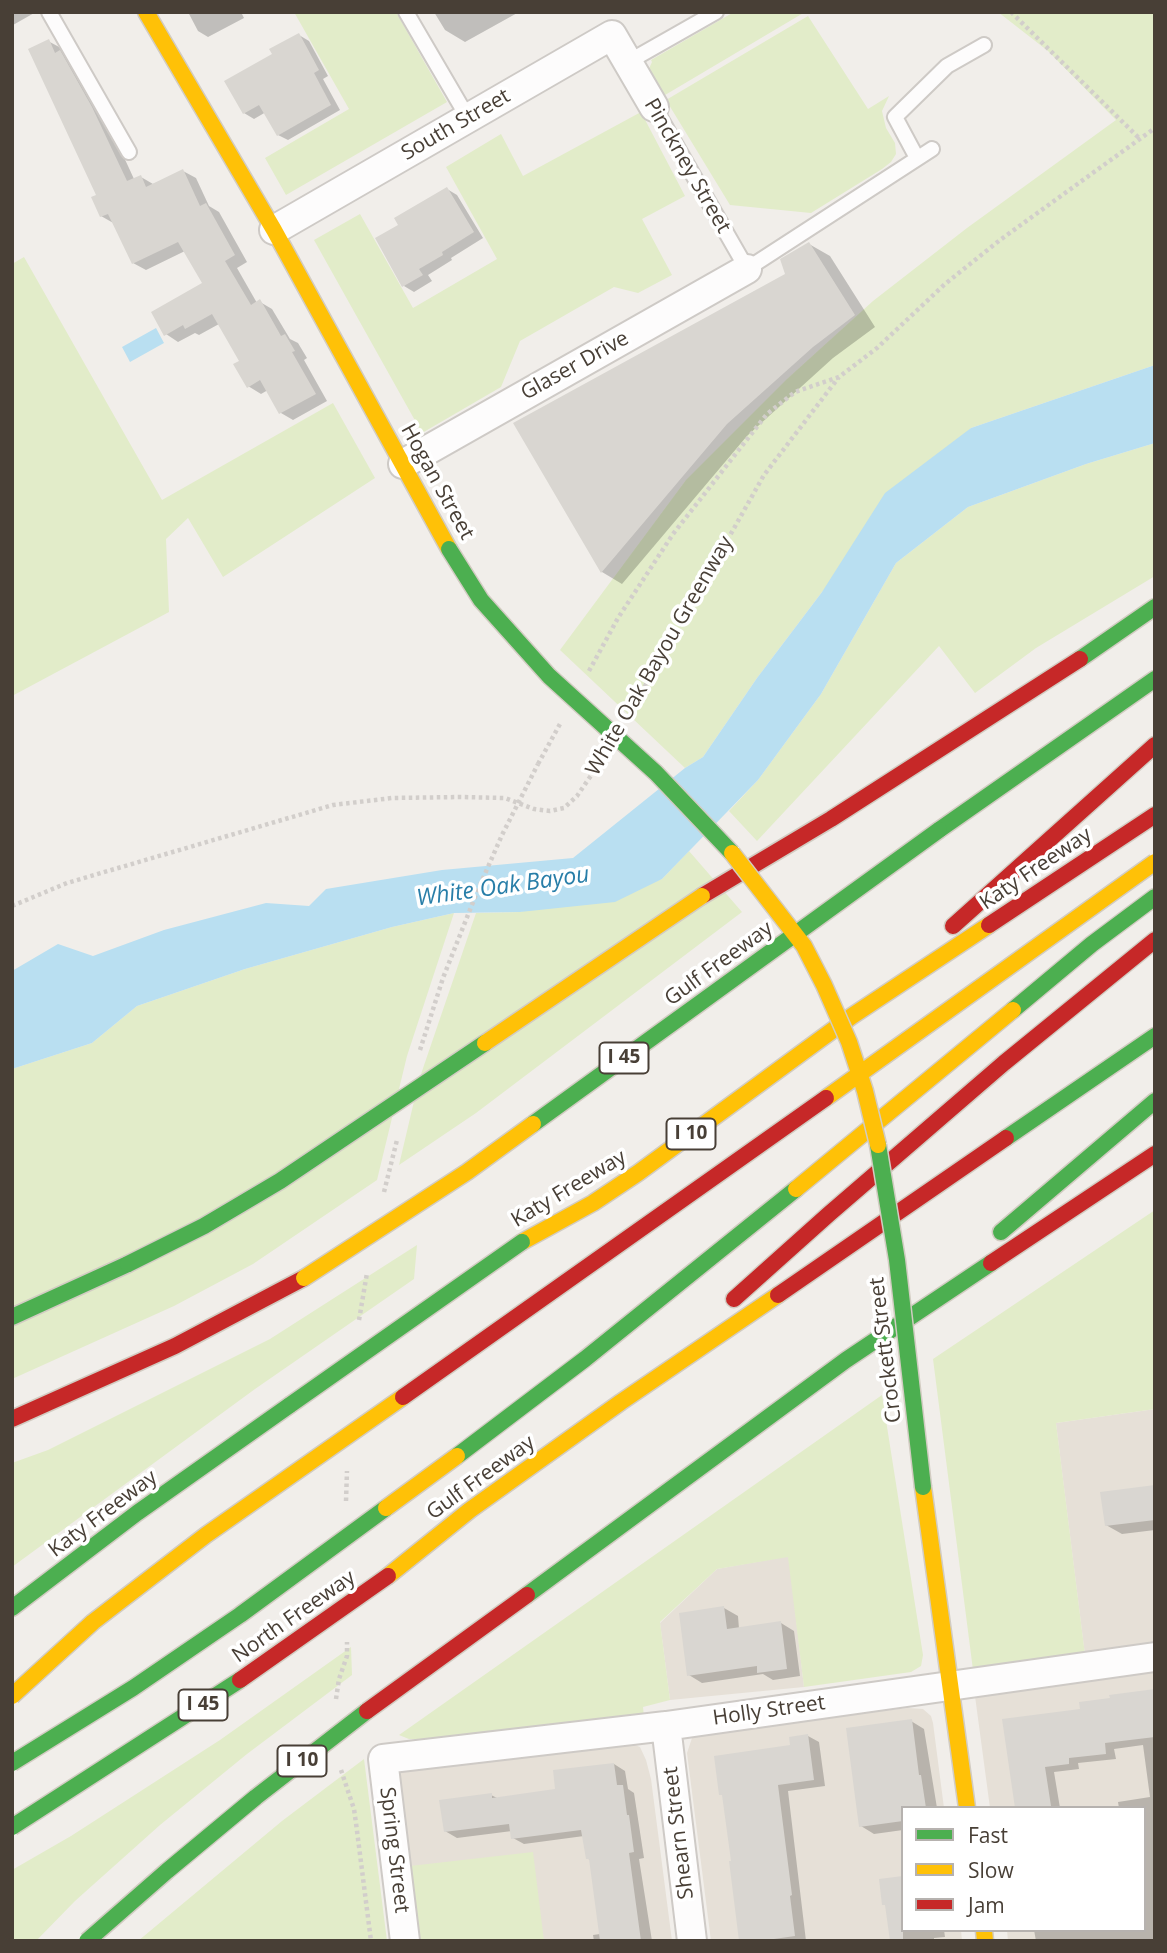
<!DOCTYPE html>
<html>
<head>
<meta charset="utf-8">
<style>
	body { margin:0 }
	#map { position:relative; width:1167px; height:1953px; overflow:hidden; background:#f1eeea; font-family:"Open Sans",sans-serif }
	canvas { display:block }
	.frame { position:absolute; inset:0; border:14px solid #483f36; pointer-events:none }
	.legend { position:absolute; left:901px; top:1806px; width:245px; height:126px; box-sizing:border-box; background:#fff; border:2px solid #b6b2af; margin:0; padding:9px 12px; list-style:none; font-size:21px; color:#483f36 }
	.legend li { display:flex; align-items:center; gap:14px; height:35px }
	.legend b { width:35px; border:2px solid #b6b2af }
</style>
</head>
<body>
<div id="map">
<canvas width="1167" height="1953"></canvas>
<div class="frame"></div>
<ul class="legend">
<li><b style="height:9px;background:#4caf50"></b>Fast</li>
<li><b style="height:9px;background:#ffc107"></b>Slow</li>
<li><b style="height:9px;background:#c62828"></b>Jam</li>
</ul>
</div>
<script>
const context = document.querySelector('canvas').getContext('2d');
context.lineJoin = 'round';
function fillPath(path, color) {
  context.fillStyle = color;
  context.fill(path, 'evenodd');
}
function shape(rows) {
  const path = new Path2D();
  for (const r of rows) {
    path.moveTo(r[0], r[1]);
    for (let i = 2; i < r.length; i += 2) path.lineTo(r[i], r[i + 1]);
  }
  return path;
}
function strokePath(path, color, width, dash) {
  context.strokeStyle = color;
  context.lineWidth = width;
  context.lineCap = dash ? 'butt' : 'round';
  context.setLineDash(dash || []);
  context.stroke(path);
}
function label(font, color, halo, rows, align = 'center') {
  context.font = font + ' "Open Sans",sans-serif';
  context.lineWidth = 7;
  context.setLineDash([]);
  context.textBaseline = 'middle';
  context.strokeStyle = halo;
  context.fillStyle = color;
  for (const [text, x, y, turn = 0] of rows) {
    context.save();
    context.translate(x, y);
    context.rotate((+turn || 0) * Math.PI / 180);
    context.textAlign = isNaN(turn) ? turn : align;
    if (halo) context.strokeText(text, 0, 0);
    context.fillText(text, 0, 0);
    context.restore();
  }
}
const residential = shape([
	[1155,1409,1155,1645,1085,1655,1056,1423],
	[789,1556,804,1687,670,1700,660,1623,717,1569],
	[1155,1670,1155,1941,1008,1941,1007,1930,1144,1930,1144,1808,990,1808,975,1696],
	[908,1708,923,1709,931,1716,933,1723,944,1808,903,1808,903,1930,961,1930,962,1941,711,1941,687,1753,692,1738,704,1731],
	[628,1742,640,1747,646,1760,651,1779,672,1941,419,1941,398,1768]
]);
const green = shape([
	[294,12,396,12,447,102,286,195,265,158,349,109],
	[734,12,805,12,660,98,647,73,652,62,651,60],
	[998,12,1155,12,1155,365,971,428,822,592,757,678,703,757,685,768,560,650,686,480,787,379,873,301,967,228,1116,120,1048,51],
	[808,16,868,109,889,96,882,111,886,128,895,143,896,154,891,162,882,169,811,213,730,205,666,100],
	[641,112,685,196,642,219,672,275,638,293,614,287,520,341,501,387,422,433,314,240,360,214,413,308,497,259,446,167,501,134,523,176],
	[24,257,162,500,333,403,375,478,223,577,188,518,166,539,169,612,12,696,12,264],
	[1155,443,1155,576,1036,648,975,693,939,646,757,841,729,811,758,780,821,694,896,563,968,507,1086,464],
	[689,851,742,912,476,1113,399,1165,419,1080,476,913,520,912,662,879],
	[454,913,407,1056,377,1180,253,1264,174,1306,12,1379,12,1069,92,1043,137,1006,245,969,392,927],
	[1155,1210,1155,1409,1056,1423,1085,1655,973,1670,933,1359],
	[417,1245,414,1279,255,1389,12,1567,12,1463,48,1450,270,1339],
	[882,1395,923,1655,921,1666,911,1672,804,1687,788,1557,717,1569,660,1622,670,1700,643,1707,644,1717,424,1740,409,1739,399,1735],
	[351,1647,352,1675,247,1754,160,1825,75,1901,36,1941,12,1941,12,1870,71,1836,220,1740],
	[364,1759,387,1941,138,1941,282,1821],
	[533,1852,544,1941,419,1941,410,1866]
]);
const water = shape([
	[156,328,164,343,130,362,122,347],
	[1155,365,1155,443,1086,464,968,507,896,563,821,694,758,780,662,879,615,902,520,912,454,913,392,927,245,969,137,1006,92,1043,12,1069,12,971,58,944,93,956,164,930,266,903,309,906,326,889,442,870,573,858,685,768,703,757,757,678,822,592,885,493,971,428]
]);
const shadow = shape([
	[12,12,36,12,13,25],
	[188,12,241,12,244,18,208,37,198,31],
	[434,12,519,12,465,42,445,30],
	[299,35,309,41,328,76,323,79,340,110,288,140,278,135,266,112,254,119,244,113,275,55],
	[48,41,61,48,64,55,72,59,105,116,134,179,141,177,153,184,183,171,196,178,209,206,219,212,247,262,237,268,257,303,260,302,272,309,290,339,298,343,307,358,304,360,327,401,293,420,281,413,268,390,261,394,248,386,241,362,219,324,199,335,195,333,178,342,166,334,205,283,185,251,146,270,133,263,115,224,101,216,98,196],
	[447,189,457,195,483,238,451,258,452,260,428,275,432,281,414,292,404,286],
	[809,244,830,256,875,327,833,358,747,436,622,584,602,572,515,423,787,275],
	[1155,1487,1155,1530,1122,1534,1106,1525],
	[724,1608,738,1616,739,1629,781,1623,794,1631,800,1676,773,1680,763,1674,702,1683,689,1675],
	[1155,1691,1155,1941,1036,1941,1034,1930,1144,1930,1144,1808,1119,1808,1118,1802,1150,1797,1143,1745,1114,1749,1116,1759,1078,1763,1079,1769,1054,1772,1060,1808,1017,1808,1082,1710],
	[911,1721,924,1729,937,1808,903,1808,903,1830,874,1834,861,1826],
	[808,1736,819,1742,825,1786,788,1791,806,1941,740,1941,731,1863,792,1747],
	[614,1764,625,1771,628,1789,634,1793,644,1858,639,1859,652,1941,594,1941,593,1935,600,1934,590,1860,587,1858,584,1836,524,1844,513,1838,512,1831,457,1838,445,1831,491,1795,499,1799,557,1790],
	[903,1878,903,1930,944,1930,945,1937,934,1938,934,1941,892,1941,887,1906,884,1904]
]);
const building = shape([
	[299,33,319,70,314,73,331,105,277,136,259,105,243,114,224,81,272,54,269,49],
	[49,39,55,53,60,50,92,107,127,181,141,175,146,187,183,169,200,206,206,203,235,255,225,261,251,305,260,299,281,336,285,334,295,351,292,352,316,394,279,414,260,380,247,388,233,364,239,361,212,314,185,329,183,325,164,336,151,312,202,283,178,242,132,264,108,214,100,217,91,197,96,195,28,49],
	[447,187,474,232,442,252,443,255,419,269,423,275,402,287,375,238,398,225,394,218],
	[809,242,855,315,813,347,727,424,601,573,513,423,785,274,780,259],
	[1155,1485,1155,1520,1105,1526,1100,1492],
	[724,1606,727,1629,781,1621,787,1669,757,1673,757,1666,687,1676,679,1613],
	[1155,1689,1155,1737,1105,1743,1106,1754,1069,1758,1069,1764,1045,1767,1051,1806,1015,1808,1002,1719,1080,1709,1079,1702,1110,1698,1109,1695],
	[912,1719,919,1775,921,1775,926,1808,903,1808,903,1821,859,1827,846,1728],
	[808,1734,814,1780,778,1785,792,1895,790,1896,795,1936,760,1941,739,1941,729,1861,731,1861,722,1795,719,1795,714,1756,790,1745,789,1737],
	[614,1763,617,1785,623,1785,627,1815,629,1815,634,1852,629,1853,641,1941,600,1941,589,1859,586,1859,581,1830,511,1839,509,1824,444,1832,439,1800,492,1793,492,1798,555,1789,553,1770],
	[903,1876,903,1941,890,1941,885,1905,882,1905,879,1879]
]);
const path = shape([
	[1011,12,1140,139],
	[589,671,618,618,673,534,767,414,795,392,839,377,877,348,945,284,1000,240,1155,128],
	[631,711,764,475,839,377],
	[538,764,560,724],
	[12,906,67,883,333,805,392,798,460,797,505,798,534,809,550,811,564,808,577,796,601,761],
	[384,1192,397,1140],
	[359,1320,367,1273],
	[346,1501,347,1471],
	[336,1699,339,1679,347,1656,347,1642],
	[341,1770,354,1809,356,1823,371,1941]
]);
const lane = shape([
	[49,12,129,152],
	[406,12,468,118],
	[628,62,716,12],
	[654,107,747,269,932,149],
	[917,158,895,117,947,66,984,45]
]);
const street = shape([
	[274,230,612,35,654,107],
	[403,464,747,269],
	[666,1726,692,1941],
	[405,1941,383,1759,666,1726,1155,1657]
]);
const fast = shape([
	[1080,659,1155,607],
	[939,830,1155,679],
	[1013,1010,1092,944,1155,897],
	[1006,1138,1155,1036],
	[1001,1232,1155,1101],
	[12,1317,128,1264],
	[457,1456,585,1359,796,1189],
	[527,1595,846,1360,991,1263],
	[12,1608,137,1513,290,1405]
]);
const slow = shape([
	[146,12,274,230,449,549],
	[796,1189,1013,1010],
	[522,1242,593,1203,638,1173,852,1016,989,925],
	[923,1487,967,1808],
	[388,1576,470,1510,621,1402,778,1295],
	[984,1930,985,1941]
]);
const jam = shape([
	[702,896,831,819,1080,659],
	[989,925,1155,815],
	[953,926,1155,745],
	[991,1263,1155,1154],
	[778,1295,1006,1138],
	[734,1299,829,1214,1004,1063,1155,940],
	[12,1419,175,1346,304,1278]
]);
const pathBridge = shape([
	[420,1050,443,978,477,892,502,835,538,764]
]);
const fastBridge = shape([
	[449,549,481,600,549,676,656,773,732,853],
	[533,1124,939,830],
	[878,1145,897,1260,923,1487],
	[128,1264,204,1226,280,1181,485,1043],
	[290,1405,522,1242],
	[12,1763,133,1688,240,1615,386,1508],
	[12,1827,240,1680],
	[87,1941,167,1871,256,1797,367,1711]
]);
const slowBridge = shape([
	[732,853,804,946,824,985,849,1042,865,1091,878,1145],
	[485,1043,702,896],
	[826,1098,1155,862],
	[304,1278,467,1172,533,1124],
	[386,1508,457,1456],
	[12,1696,93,1622,206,1535,403,1397]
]);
const jamBridge = shape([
	[403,1397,826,1098],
	[240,1680,388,1576],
	[367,1711,527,1595]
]);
const shields = [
	[624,1058,49],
	[691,1134,49],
	[203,1705,49],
	[302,1761,49]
];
const shieldNames = [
	["I 45",624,1058],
	["I 10",691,1134],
	["I 45",203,1705],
	["I 10",302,1761]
];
const streetNames = [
	["South Street",456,125,-30],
	["Pinckney Street",687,166,60],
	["Glaser Drive",575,366,-29],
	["Hogan Street",437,482,61],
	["White Oak Bayou Greenway",660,656,-60],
	["Katy Freeway",1036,869,-34],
	["Gulf Freeway",719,964,-36],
	["Katy Freeway",569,1189,-31],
	["Crockett Street",886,1350,-97],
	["Gulf Freeway",481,1478,-36],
	["Katy Freeway",103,1514,-37],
	["North Freeway",294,1617,-35],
	["Holly Street",769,1711,-8],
	["Shearn Street",679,1833,-97],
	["Spring Street",394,1850,83]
];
const waterNames = [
	["White Oak Bayou",503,887,-8]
];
fillPath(residential, '#e6e0d7');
fillPath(green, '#e2ecc9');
fillPath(water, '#b9dff1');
fillPath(shadow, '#0003');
fillPath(building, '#d9d6d1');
strokePath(lane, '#cecac6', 18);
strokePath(street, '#cecac6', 32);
strokePath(fast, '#d2ccc2', 19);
strokePath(slow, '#d2ccc2', 19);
strokePath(jam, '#d2ccc2', 19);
strokePath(path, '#d2cecb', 4.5, [3.5, 3.5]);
strokePath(lane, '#fdfcfc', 14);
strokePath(street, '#fdfcfc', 28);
strokePath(fast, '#4caf50', 16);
strokePath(slow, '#ffc107', 16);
strokePath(jam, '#c62828', 16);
strokePath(fastBridge, '#d2ccc2', 19, []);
strokePath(slowBridge, '#d2ccc2', 19, []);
strokePath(jamBridge, '#d2ccc2', 19, []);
strokePath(pathBridge, '#d2cecb', 4.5, [3.5, 3.5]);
strokePath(fastBridge, '#4caf50', 16);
strokePath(slowBridge, '#ffc107', 16);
strokePath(jamBridge, '#c62828', 16);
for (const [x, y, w] of shields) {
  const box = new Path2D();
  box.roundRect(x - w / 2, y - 15.5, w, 31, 5);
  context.fillStyle = '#fff';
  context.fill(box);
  strokePath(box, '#483f36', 2);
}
label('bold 19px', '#483f36', null, shieldNames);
label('21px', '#483f36', '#fff', streetNames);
label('italic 23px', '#287ea8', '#fff', waterNames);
</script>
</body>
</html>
